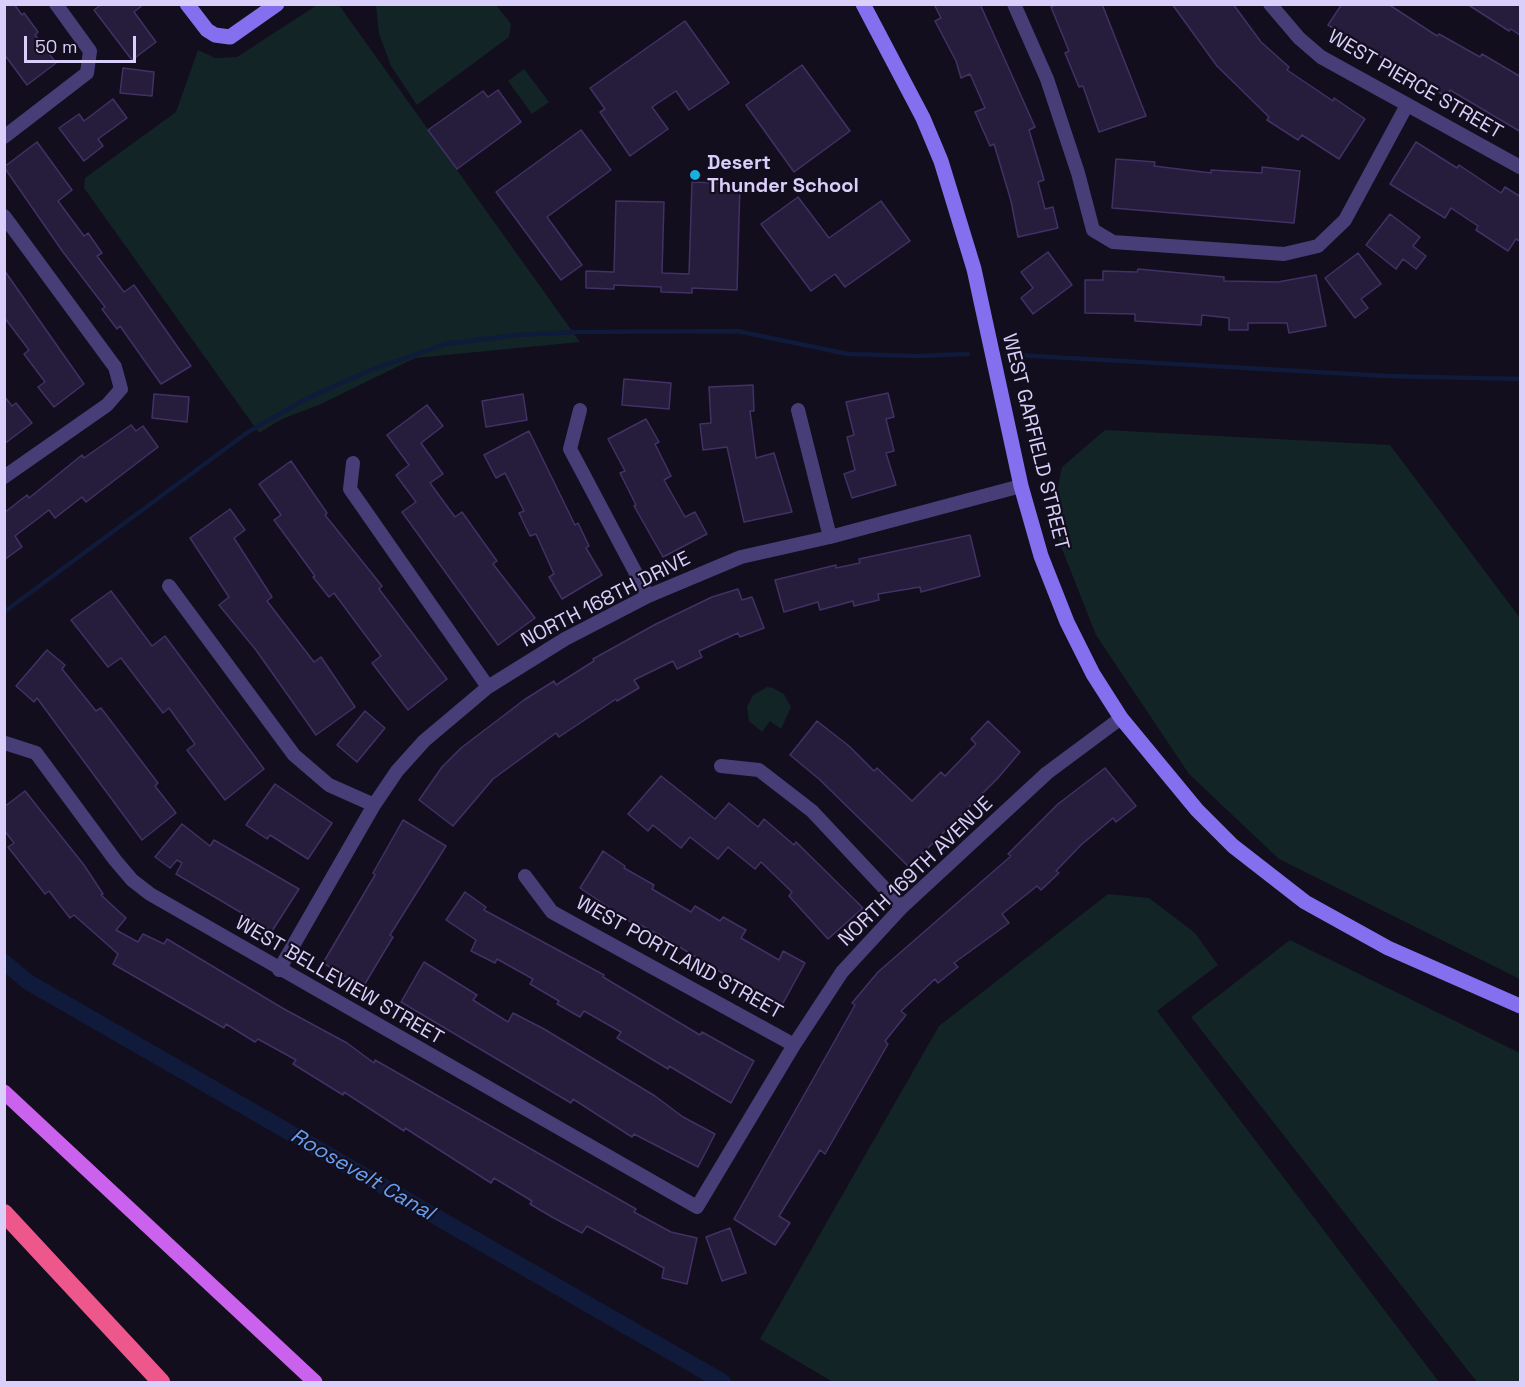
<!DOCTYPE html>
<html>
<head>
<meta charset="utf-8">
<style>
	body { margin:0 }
	#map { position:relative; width:1525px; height:1387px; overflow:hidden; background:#120e1d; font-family:"Space Grotesk",sans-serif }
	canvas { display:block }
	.frame { position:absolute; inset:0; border:6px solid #d9cffa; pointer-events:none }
	.scale { position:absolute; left:24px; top:36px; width:112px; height:27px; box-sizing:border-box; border:3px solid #d9cffa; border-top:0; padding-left:8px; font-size:18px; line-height:21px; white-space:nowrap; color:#d9cffa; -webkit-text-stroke:4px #120e1d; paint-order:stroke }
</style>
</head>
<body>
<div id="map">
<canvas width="1525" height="1387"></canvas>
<div class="frame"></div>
<div class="scale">50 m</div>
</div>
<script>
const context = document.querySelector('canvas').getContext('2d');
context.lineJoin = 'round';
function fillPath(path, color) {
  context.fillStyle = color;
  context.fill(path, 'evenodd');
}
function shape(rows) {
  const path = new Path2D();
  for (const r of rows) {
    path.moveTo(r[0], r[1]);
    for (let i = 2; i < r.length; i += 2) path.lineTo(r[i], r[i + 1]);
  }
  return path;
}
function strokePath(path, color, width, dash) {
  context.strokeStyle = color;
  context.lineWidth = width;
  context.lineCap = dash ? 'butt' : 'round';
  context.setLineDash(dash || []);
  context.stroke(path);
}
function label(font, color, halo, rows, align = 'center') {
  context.font = font + ' "Space Grotesk",sans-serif';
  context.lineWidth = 4.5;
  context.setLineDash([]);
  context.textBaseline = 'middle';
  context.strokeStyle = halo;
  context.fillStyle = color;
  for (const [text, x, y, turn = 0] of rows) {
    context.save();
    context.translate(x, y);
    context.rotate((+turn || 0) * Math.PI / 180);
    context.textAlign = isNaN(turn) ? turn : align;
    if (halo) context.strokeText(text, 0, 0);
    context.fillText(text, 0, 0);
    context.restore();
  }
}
const green = shape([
	[317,5,339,5,580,342,415,358,319,405,282,419,259,433,84,188,85,178,176,112,198,50,215,58,237,57],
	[376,5,496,5,511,24,509,37,417,105,391,66,379,34],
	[524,69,549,102,532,114,508,81],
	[1105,430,1390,445,1520,618,1520,979,1279,859,1189,774,1096,635,1051,521,1062,467],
	[767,687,773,688,784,694,791,707,781,729,770,721,762,732,749,721,747,707,753,695],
	[1108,894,1149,898,1195,933,1218,965,1157,1011,1439,1382,833,1382,760,1339,939,1026],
	[1290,940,1520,1053,1520,1382,1477,1382,1191,1017]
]);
const stream = shape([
	[1016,355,1387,376,1520,379],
	[4,612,248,432,306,399,366,372,445,344,517,335,576,332,737,331,848,354,917,356,968,354]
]);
const canal = shape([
	[4,962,28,982,723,1382]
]);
const building = shape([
	[4,4,14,4,22,15,24,13,38,32,35,35,56,63,27,85,4,54,4,4],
	[102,4,144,4,134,12,156,42,132,60,94,10,102,4],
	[934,4,980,4,1035,127,1029,130,1044,180,1038,182,1045,209,1053,207,1058,228,1018,237,1011,201,994,144,990,146,975,112,985,108,970,74,961,78,956,61,935,21,941,18,934,4],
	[1058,4,1102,4,1146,116,1099,132,1083,86,1079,87,1065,53,1069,51,1051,7,1058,4],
	[1172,4,1233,4,1261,42,1289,67,1287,70,1333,101,1334,98,1365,119,1339,159,1302,135,1298,140,1267,120,1269,117,1217,66,1172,4],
	[1342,4,1388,4,1437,36,1439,34,1480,57,1482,54,1521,77,1521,132,1450,90,1447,97,1328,25,1342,4],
	[1467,4,1521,4,1521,36,1511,29,1509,31,1467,4],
	[685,21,729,83,689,110,676,91,652,107,668,129,630,156,600,112,605,109,590,88,685,21],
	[802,65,850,131,794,172,746,105,802,65],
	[123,68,154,72,152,96,120,93,123,68],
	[498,90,521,122,457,169,428,130,483,91,488,97,498,90],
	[113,99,127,118,98,139,103,146,84,161,59,128,79,114,84,121,113,99],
	[581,130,611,170,547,217,582,265,561,280,496,192,581,130],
	[37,142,72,190,58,201,84,236,88,233,102,253,97,256,124,292,134,285,191,366,161,384,120,326,117,329,102,309,105,307,63,252,4,167,37,142],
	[1416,142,1457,168,1459,165,1501,193,1505,187,1521,197,1521,242,1516,239,1508,251,1476,230,1478,226,1451,208,1445,218,1390,184,1416,142],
	[1116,159,1155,162,1154,166,1211,173,1211,170,1262,173,1262,167,1300,171,1294,223,1112,208,1116,159],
	[692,182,740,184,737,290,692,288,692,293,661,292,661,287,614,285,614,289,586,288,586,271,614,272,616,201,664,202,662,273,689,274,692,182],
	[798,197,829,238,881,201,910,241,845,287,835,274,811,291,761,224,798,197],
	[1390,214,1420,237,1413,246,1426,256,1416,269,1403,259,1396,269,1366,245,1390,214],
	[1048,252,1072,285,1033,314,1021,298,1033,288,1021,272,1048,252],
	[1358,253,1381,284,1361,299,1368,308,1355,318,1325,278,1358,253],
	[1138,269,1224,277,1224,281,1278,282,1316,275,1326,326,1289,333,1287,323,1248,323,1248,330,1229,330,1229,318,1202,315,1201,325,1135,321,1135,314,1085,313,1085,280,1103,280,1103,271,1137,272,1138,269],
	[4,270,84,384,54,407,38,387,45,382,24,354,29,350,4,317,4,270],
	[624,379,671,383,669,409,622,405,624,379],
	[753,385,754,411,750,411,756,458,774,453,792,512,744,522,727,447,703,450,700,424,711,423,709,387,753,385],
	[888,393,894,417,886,419,894,451,886,453,896,485,852,498,844,474,855,470,847,437,854,435,846,402,888,393],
	[154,394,189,397,187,422,152,418,154,394],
	[523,394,527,420,486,427,482,401,523,394],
	[4,396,12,406,16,403,32,423,4,444,4,396],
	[427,405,443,426,421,443,443,474,430,483,455,517,462,512,497,561,493,564,535,618,498,645,402,512,416,502,396,475,409,465,387,435,427,405],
	[646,419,659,442,655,444,671,476,664,480,685,517,695,512,707,534,663,557,634,506,636,505,620,473,625,471,608,439,646,419],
	[131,425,136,431,143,426,158,447,86,502,82,497,55,518,49,510,15,536,22,547,4,560,4,513,27,495,29,498,82,455,84,458,131,425],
	[529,431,575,525,578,523,589,546,586,548,602,575,562,599,549,577,554,574,536,534,530,536,519,513,524,511,505,473,496,478,484,455,529,431],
	[291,461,327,513,325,515,382,586,379,589,447,679,408,710,372,663,381,656,334,593,329,597,313,577,315,576,274,520,281,515,259,484,291,461],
	[230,509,245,530,234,538,272,597,267,601,314,662,321,657,355,707,316,735,256,650,219,605,229,597,190,538,230,509],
	[970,535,980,576,921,592,920,587,878,594,879,600,854,606,853,601,820,610,818,602,784,612,775,580,836,565,836,568,860,563,859,559,970,535],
	[738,589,742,600,752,597,764,628,740,637,738,633,699,651,702,657,677,669,673,661,634,680,639,688,617,701,616,699,559,737,556,733,493,779,453,826,419,800,442,767,461,748,524,700,554,681,556,685,594,661,593,659,656,624,712,597,738,589],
	[111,591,152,646,165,636,264,769,225,800,187,750,195,744,169,708,163,713,121,658,108,667,71,620,111,591],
	[47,650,65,665,62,669,96,711,101,708,158,783,155,786,176,813,142,840,37,698,34,702,16,686,47,650],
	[365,711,385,728,357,762,337,745,365,711],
	[817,721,849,746,874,771,877,768,912,801,941,772,945,776,976,744,971,739,988,721,1020,752,998,778,909,867,819,779,790,755,817,721],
	[1105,768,1136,806,1116,822,1113,818,1081,845,1056,871,1059,873,1041,890,1037,886,1002,914,1009,923,954,963,958,967,938,983,935,979,901,1011,906,1015,885,1041,888,1044,825,1154,820,1150,779,1216,790,1223,775,1245,734,1219,855,1005,852,1003,878,972,1011,856,1008,854,1058,804,1105,768],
	[661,776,715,819,729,803,758,827,764,819,794,845,796,842,863,908,828,939,789,896,792,892,761,862,755,869,728,847,718,859,690,837,681,848,653,825,648,831,628,814,661,776],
	[275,784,332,823,308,859,270,835,267,839,246,825,275,784],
	[25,791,84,865,103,894,101,895,126,918,116,930,138,942,143,934,164,944,167,939,284,1009,347,1043,374,1063,375,1060,636,1209,634,1212,671,1232,697,1238,687,1284,662,1278,664,1268,587,1226,582,1233,552,1217,530,1204,532,1201,494,1178,491,1183,405,1128,404,1131,344,1092,343,1095,293,1064,296,1060,258,1039,255,1042,226,1024,224,1028,113,964,118,954,74,915,70,918,49,891,45,894,8,847,14,843,4,830,4,807,25,791],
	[403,820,446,846,390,935,393,937,363,987,323,963,375,875,373,873,403,820],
	[182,824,210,846,214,840,299,889,272,931,176,874,182,863,177,860,170,868,155,857,182,824],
	[603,851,625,866,624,868,654,885,652,889,691,912,695,906,720,921,723,917,746,930,741,938,779,960,783,951,805,963,782,1005,752,991,663,937,633,921,632,923,580,888,603,851],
	[465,892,486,907,484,910,604,975,603,977,700,1035,702,1032,754,1061,731,1103,669,1066,668,1069,617,1038,621,1032,584,1011,580,1017,557,1004,559,1001,530,984,533,979,497,959,495,963,471,951,476,940,446,920,465,892],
	[424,962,477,995,473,1000,508,1022,513,1013,544,1029,655,1096,683,1117,715,1134,698,1167,634,1134,632,1137,573,1099,571,1103,401,1002,424,962],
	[730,1228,746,1273,722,1281,706,1237,730,1228]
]);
const street = shape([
	[1014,4,1047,79,1078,173,1093,230,1113,242,1284,254,1318,246,1345,220,1407,105],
	[1270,4,1299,38,1321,57,1520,167],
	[4,137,87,73,90,51,56,4],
	[4,216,115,367,121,389,107,405,4,477],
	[580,410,570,449,648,596],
	[798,410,830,537],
	[353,463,350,489,488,687],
	[169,586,294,755,329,785,374,805],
	[5,743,36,753,115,860,132,880,150,894,697,1207,794,1045,842,972,902,907,1047,773,1121,718],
	[721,766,759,770,812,811,902,907],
	[525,876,552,912,794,1045],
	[279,970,374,805,397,771,424,741,488,687,565,639,648,596,741,557,830,537,1021,486]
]);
const secondary = shape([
	[187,4,207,30,215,35,230,37,277,4],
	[863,4,923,118,941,161,974,269,1021,486,1041,556,1067,622,1093,674,1121,718,1197,810,1233,846,1305,902,1388,948,1520,1006]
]);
const primary = shape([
	[4,1092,315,1382]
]);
const highway = shape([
	[4,1213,161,1382]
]);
const markers = [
	[695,175,6,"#18b0dd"]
];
const streetNames = [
	["WEST PIERCE STREET",1415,85,30],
	["WEST GARFIELD STREET",1035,442,76],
	["NORTH 168TH DRIVE",606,600,-27],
	["NORTH 169TH AVENUE",916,872,-44],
	["WEST PORTLAND STREET",679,958,29],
	["WEST BELLEVIEW STREET",339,981,30]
];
const poiNames = [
	["Desert",707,164],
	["Thunder School",707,187]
];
const waterNames = [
	["Roosevelt Canal",362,1175,30]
];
fillPath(green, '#122426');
strokePath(stream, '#101a3a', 4.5);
strokePath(canal, '#101a3a', 16);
fillPath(building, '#261c3c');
strokePath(building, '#423165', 1.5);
strokePath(street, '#473e77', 14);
strokePath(secondary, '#8470ef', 15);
strokePath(primary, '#cb62ee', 15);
strokePath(highway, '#ed578c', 18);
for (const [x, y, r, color] of markers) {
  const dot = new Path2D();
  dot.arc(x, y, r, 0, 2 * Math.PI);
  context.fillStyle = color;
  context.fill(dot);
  strokePath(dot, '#120e1d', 2);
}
label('20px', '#d9cffa', '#120e1d', streetNames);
label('bold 20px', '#d9cffa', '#120e1d', poiNames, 'left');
label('italic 21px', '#689fef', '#120e1d', waterNames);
</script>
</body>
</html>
